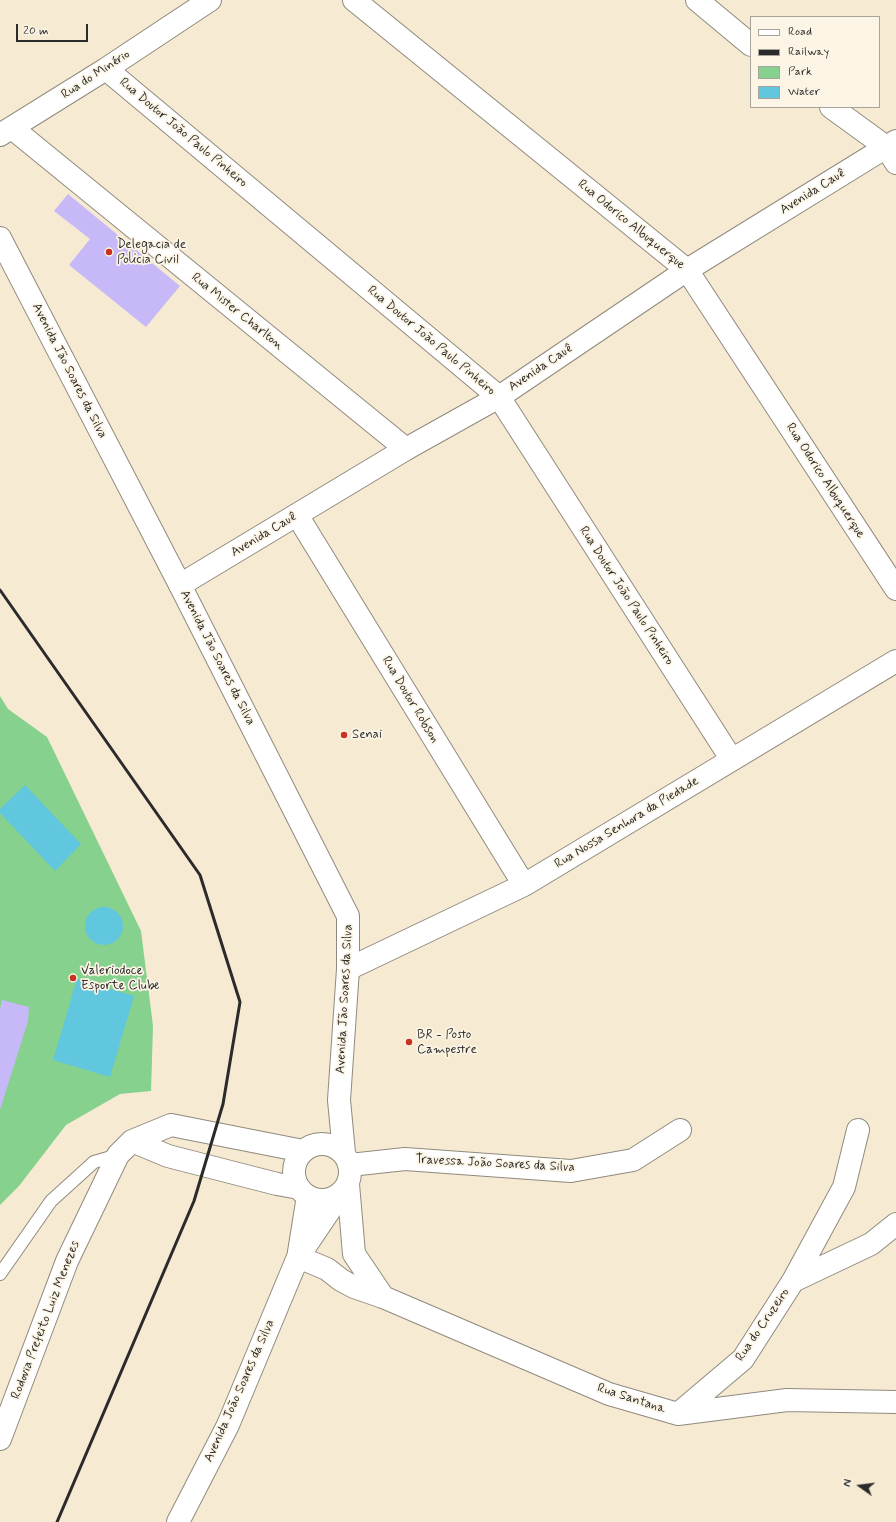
<!DOCTYPE html>
<html>
<head>
<meta charset="utf-8">
<style>
	body { margin:0 }
	#map { position:relative; width:896px; height:1522px; overflow:hidden; background:#f6ead2; font-family:Mynerve,sans-serif }
	canvas { display:block }
	.legend { position:absolute; left:750px; top:16px; width:130px; height:92px; box-sizing:border-box; background:#fcf5e5; border:1px solid #a8a49b; margin:0; padding:5px 7px; list-style:none; font-size:12px; color:#2b2b2b }
	.legend li { display:flex; align-items:center; gap:8px; height:20px }
	.legend b { width:20px; border:1px solid #a8a49b }
	.north { position:absolute; left:840px; top:1466px; width:40px; height:40px; -webkit-text-stroke:3px #fcf5e5; paint-order:stroke; rotate:284deg; font-size:11px; font-weight:700; line-height:16px; text-align:center; color:#2b2b2b }
	.north::after { content:''; display:block; margin:auto; width:14px; height:18px; background:#2b2b2b; clip-path:polygon(50% 0,100% 100%,50% 72%,0 100%) }
	.scale { position:absolute; left:16px; top:24px; width:72px; height:18px; box-sizing:border-box; border:2px solid #2b2b2b; border-top:0; padding-left:5px; font-size:12px; line-height:14px; white-space:nowrap; color:#2b2b2b; -webkit-text-stroke:3px #fcf5e5; paint-order:stroke }
</style>
</head>
<body>
<div id="map">
<canvas width="896" height="1522"></canvas>
<ul class="legend">
<li><b style="height:5px;background:#fff"></b>Road</li>
<li><b style="height:5px;background:#2b2b2b"></b>Railway</li>
<li><b style="height:11px;background:#86d18d"></b>Park</li>
<li><b style="height:11px;background:#61c7df"></b>Water</li>
</ul>
<div class="north">N</div>
<div class="scale">20 m</div>
</div>
<script>
const context = document.querySelector('canvas').getContext('2d');
context.lineJoin = 'round';
function fillPath(path, color) {
  context.fillStyle = color;
  context.fill(path, 'evenodd');
}
function shape(rows) {
  const path = new Path2D();
  for (const r of rows) {
    if (r.length === 3) {
      path.moveTo(r[0] + r[2], r[1]);
      path.arc(r[0], r[1], r[2], 0, 2 * Math.PI);
      continue;
    }
    path.moveTo(r[0], r[1]);
    for (let i = 2; i < r.length; i += 2) path.lineTo(r[i], r[i + 1]);
  }
  return path;
}
function strokePath(path, color, width, dash) {
  context.strokeStyle = color;
  context.lineWidth = width;
  context.lineCap = dash ? 'butt' : 'round';
  context.setLineDash(dash || []);
  context.stroke(path);
}
function label(font, color, halo, rows, align = 'center') {
  context.font = font + ' Mynerve,sans-serif';
  context.lineWidth = 3.5;
  context.setLineDash([]);
  context.textBaseline = 'middle';
  context.strokeStyle = halo;
  context.fillStyle = color;
  for (const [text, x, y, turn = 0] of rows) {
    context.save();
    context.translate(x, y);
    context.rotate((+turn || 0) * Math.PI / 180);
    context.textAlign = isNaN(turn) ? turn : align;
    if (halo) context.strokeText(text, 0, 0);
    context.fillText(text, 0, 0);
    context.restore();
  }
}
const green = shape([
	[0,696,8,709,47,737,141,931,153,1026,151,1091,120,1094,66,1125,19,1186,0,1205]
]);
const water = shape([
	[25,785,81,844,55,871,0,813,0,809],
	[104,926,19],
	[77,979,134,996,110,1077,53,1060]
]);
const building = shape([
	[68,194,180,286,146,327,69,265,90,239,54,211],
	[2,1000,29,1007,28,1021,0,1110,0,1009]
]);
const lane = shape([
	[0,1274,51,1201,94,1162,118,1155]
]);
const street = shape([
	[354,0,687,270,896,589],
	[697,0,751,45],
	[106,69,499,397,732,760],
	[831,107,886,147,896,163],
	[12,128,406,449],
	[0,135,106,69,210,0],
	[297,515,524,885],
	[348,969,524,885,896,661],
	[350,1165,405,1159,571,1171,633,1160,680,1130],
	[348,1184,354,1254,383,1297],
	[298,1257,327,1269,341,1280,354,1287,383,1297,609,1394,678,1414,787,1400,896,1402],
	[793,1281,844,1187,858,1130],
	[678,1414,743,1359,793,1281,871,1244,896,1224]
]);
const secondary = shape([
	[180,585,406,449,499,397,687,270,896,141],
	[132,1141,168,1156,277,1184,299,1188],
	[0,1439,67,1261,118,1155,132,1141,171,1125,303,1151]
]);
const primary = shape([
	[0,238,180,585,348,916,348,969,339,1100,344,1153],
	[322,1172,28],
	[299,1252,308,1196],
	[178,1522,228,1425,298,1257,342,1192]
]);
const rail = shape([
	[0,590,200,875,240,1002,223,1104,194,1201,57,1522]
]);
const markers = [
	[109,252,4,"#c8321e"],
	[344,735,4,"#c8321e"],
	[73,978,4,"#c8321e"],
	[409,1042,4,"#c8321e"]
];
const streetNames = [
	["Rua do Minério",96,75,-33],
	["Rua Doutor João Paulo Pinheiro",183,133,40],
	["Avenida Cauê",813,192,-32],
	["Rua Odorico Albuquerque",631,225,39],
	["Rua Mister Charlton",237,312,39],
	["Rua Doutor João Paulo Pinheiro",431,341,40],
	["Avenida Cauê",541,368,-34],
	["Avenida Jão Soares da Silva",69,371,63],
	["Rua Odorico Albuquerque",825,481,57],
	["Avenida Cauê",264,535,-31],
	["Rua Doutor João Paulo Pinheiro",626,596,57],
	["Avenida Jão Soares da Silva",217,658,63],
	["Rua Doutor Robson",410,700,59],
	["Rua Nossa Senhora da Piedade",627,823,-31],
	["Avenida Jão Soares da Silva",345,999,-87],
	["Travessa João Soares da Silva",495,1164,3],
	["Rodovia Prefeito Luiz Menezes",46,1320,-69],
	["Rua do Cruzeiro",763,1325,-56],
	["Avenida João Soares da Silva",240,1391,-66],
	["Rua Santana",631,1399,18]
];
const poiNames = [
	["Delegacia de",117,245],
	["Policia Civil",117,260],
	["Senai",352,735],
	["Valeriodoce",81,971],
	["Esporte Clube",81,986],
	["BR - Posto",417,1035],
	["Campestre",417,1050]
];
fillPath(green, '#86d18d');
fillPath(water, '#61c7df');
fillPath(building, '#c7b9f7');
strokePath(lane, '#908a7e', 14);
strokePath(street, '#908a7e', 24);
strokePath(secondary, '#908a7e', 24);
strokePath(primary, '#908a7e', 24);
strokePath(lane, '#fff', 12);
strokePath(street, '#fff', 22);
strokePath(secondary, '#fff', 22);
strokePath(primary, '#fff', 22);
strokePath(rail, '#2b2b2b', 3);
for (const [x, y, r, color] of markers) {
  const dot = new Path2D();
  dot.arc(x, y, r, 0, 2 * Math.PI);
  context.fillStyle = color;
  context.fill(dot);
  strokePath(dot, '#fcf5e5', 1.5);
}
label('13px', '#2b2b2b', '#fcf5e5', streetNames);
label('13px', '#2b2b2b', '#fcf5e5', poiNames, 'left');
</script>
</body>
</html>
